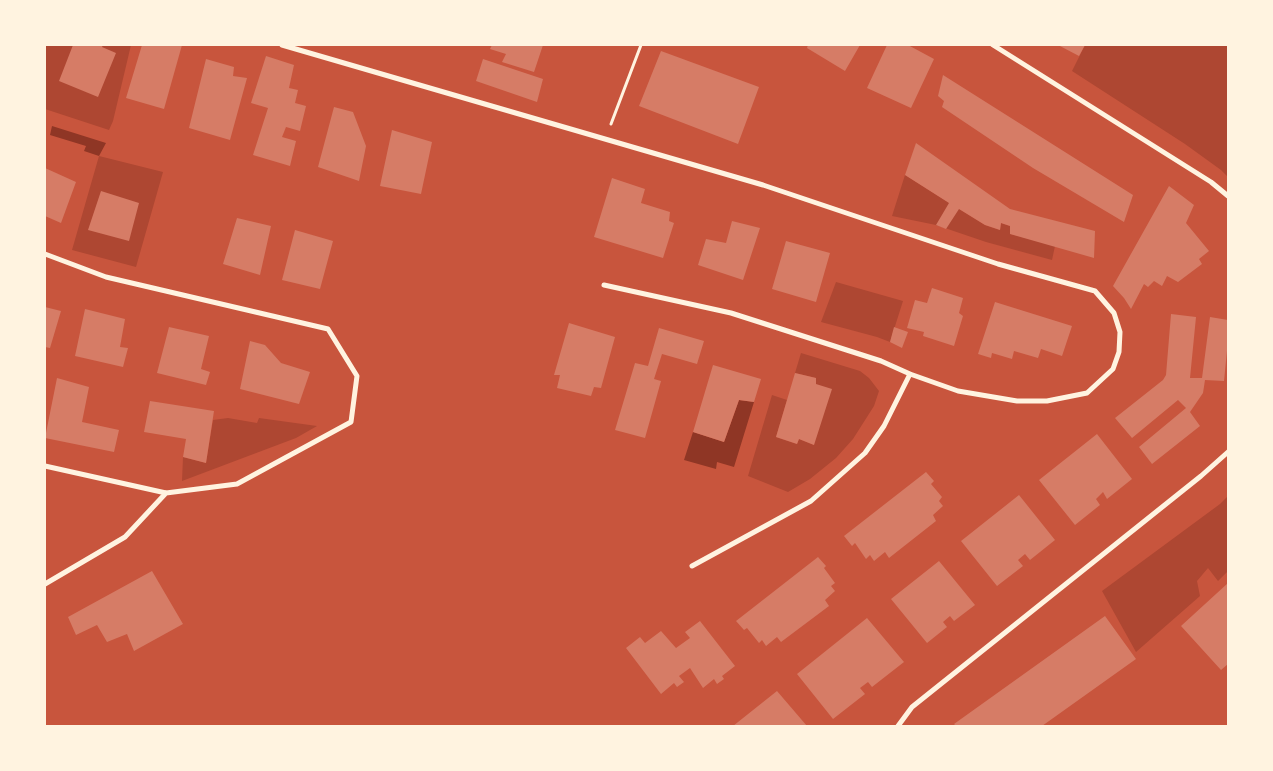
<!DOCTYPE html>
<html>
<head>
<meta charset="utf-8">
<style>
	body { margin:0 }
	#map { position:relative; width:1273px; height:771px; overflow:hidden; background:#c8553d; font-family:"Varela Round",sans-serif }
	canvas { display:block }
	.frame { position:absolute; inset:0; border:46px solid #fff3e0; pointer-events:none }
</style>
</head>
<body>
<div id="map">
<canvas width="1273" height="771"></canvas>
<div class="frame"></div>
</div>
<script>
const context = document.querySelector('canvas').getContext('2d');
context.lineJoin = 'round';
function fillPath(path, color) {
  context.fillStyle = color;
  context.fill(path, 'evenodd');
}
function shape(rows) {
  const path = new Path2D();
  for (const r of rows) {
    path.moveTo(r[0], r[1]);
    for (let i = 2; i < r.length; i += 2) path.lineTo(r[i], r[i + 1]);
  }
  return path;
}
function strokePath(path, color, width, dash) {
  context.strokeStyle = color;
  context.lineWidth = width;
  context.lineCap = dash ? 'butt' : 'round';
  context.setLineDash(dash || []);
  context.stroke(path);
}
const green = shape([
	[45,45,131,45,113,121,109,130,45,109],
	[1085,45,1228,45,1228,177,1221,170,1185,144,1072,71],
	[99,156,163,172,136,267,72,250],
	[905,175,985,225,1000,230,1001,223,1010,226,1011,234,1055,246,1052,260,986,242,936,225,892,216],
	[836,282,903,301,890,342,877,337,821,322],
	[801,353,860,371,869,378,879,391,874,406,853,439,836,458,810,479,788,492,748,476,772,395,787,400,776,437,797,444,799,439,814,445,816,378,795,373],
	[228,418,257,423,259,418,317,426,296,438,182,481,183,457,206,463,213,420],
	[1228,496,1228,571,1218,581,1208,568,1197,581,1200,596,1136,652,1102,591,1220,504]
]);
const water = shape([
	[52,126,106,143,99,156,84,151,86,146,50,135],
	[739,400,754,402,734,467,717,462,716,469,684,460,693,432,724,442]
]);
const building = shape([
	[73,45,103,45,102,47,116,53,98,97,59,81],
	[142,45,182,45,164,109,126,98],
	[492,45,543,45,534,72,502,62,506,54,490,49],
	[808,45,860,45,845,71,807,48],
	[887,45,908,45,934,59,911,108,867,88],
	[1058,45,1085,45,1079,56],
	[661,51,759,87,738,144,639,106],
	[266,56,294,65,289,88,298,90,295,103,306,106,300,131,286,127,282,137,296,141,290,166,253,155,268,108,251,103],
	[206,59,234,67,233,76,247,78,230,140,189,128],
	[483,59,543,79,537,102,476,81],
	[943,75,1133,195,1124,222,1033,168,942,107,944,101,938,96],
	[334,107,353,112,366,146,359,181,318,167],
	[392,130,432,142,421,194,380,186],
	[916,143,1010,209,1095,231,1094,258,1010,234,1010,226,1001,223,1000,230,985,225,959,209,946,229,936,225,949,203,905,175],
	[45,168,76,182,61,223,45,216],
	[612,178,645,189,641,203,670,212,669,221,674,223,663,258,594,237],
	[1169,186,1194,205,1186,223,1209,251,1199,259,1202,264,1178,282,1167,276,1162,286,1154,281,1148,287,1144,284,1131,309,1124,298,1113,286],
	[101,191,139,203,129,241,88,230],
	[237,218,271,226,260,275,223,264],
	[732,221,760,228,743,280,698,265,706,239,726,243],
	[295,230,333,241,320,289,282,280],
	[786,241,830,253,816,302,772,289],
	[932,288,963,298,959,313,963,316,954,346,923,336,924,332,907,328,915,300,927,303],
	[995,302,1072,326,1062,356,1041,349,1038,358,1014,351,1012,359,992,353,991,358,978,354],
	[45,307,61,311,50,348,45,347],
	[85,309,125,319,120,347,128,348,123,367,75,356],
	[1171,314,1196,317,1190,378,1202,378,1210,317,1228,320,1228,341,1224,381,1205,380,1203,393,1190,412,1200,426,1152,464,1139,447,1186,408,1178,400,1132,438,1115,418,1163,380,1166,375],
	[569,323,615,337,601,388,594,387,591,396,557,388,560,375,554,375],
	[169,327,209,336,201,369,210,372,206,385,157,373],
	[894,327,908,332,902,348,890,342],
	[659,328,704,341,697,364,662,354,654,379,661,381,645,438,615,430,635,363,648,366],
	[250,341,265,345,281,363,310,372,299,404,240,389],
	[713,365,761,379,754,402,739,400,724,442,693,432],
	[795,373,816,378,816,384,832,389,814,445,799,439,797,444,776,437],
	[57,378,89,387,82,422,119,430,114,452,45,438],
	[150,401,214,411,206,463,183,457,186,439,144,432],
	[1097,434,1132,479,1107,499,1103,492,1096,499,1100,505,1075,525,1039,480],
	[926,472,934,481,931,484,942,497,939,501,943,506,933,515,936,521,889,558,885,552,874,561,870,555,866,559,855,543,852,546,844,536],
	[1019,495,1055,540,1030,560,1025,554,1018,560,1023,566,997,586,961,541],
	[818,557,826,566,824,568,835,583,831,586,835,591,825,600,829,606,781,642,777,637,766,646,762,640,759,643,747,628,744,630,736,621],
	[939,561,975,605,954,621,950,616,943,622,947,627,927,643,891,599],
	[152,571,183,624,134,651,127,634,107,642,97,625,76,635,68,617],
	[1228,583,1228,664,1221,670,1181,626],
	[1105,616,1136,659,1042,726,956,726,954,724],
	[867,618,904,662,872,687,868,682,860,688,865,694,833,719,797,674],
	[700,621,735,666,722,676,724,679,717,684,714,679,703,688,690,668,679,676,684,682,677,687,674,683,661,694,626,648,640,637,645,643,661,631,676,648,690,638,685,632],
	[777,691,807,726,733,726]
]);
const path = shape([
	[611,124,641,45]
]);
const minor = shape([
	[282,45,763,185,998,264,1095,291,1114,313,1120,332,1119,352,1113,369,1087,393,1047,401,1017,401,958,391,910,374,881,361,731,313,604,285],
	[993,45,1211,182,1228,196],
	[45,254,106,277,328,329,357,376,351,422,237,484,166,493,45,466],
	[692,566,811,501,865,453,884,426,910,374],
	[45,584,125,537,166,493],
	[898,726,912,707,1201,476,1228,452]
]);
fillPath(green, '#ae4732');
fillPath(water, '#8f3625');
fillPath(building, '#d67c66');
strokePath(path, '#fff3e0', 3);
strokePath(minor, '#fff3e0', 5);
</script>
</body>
</html>
